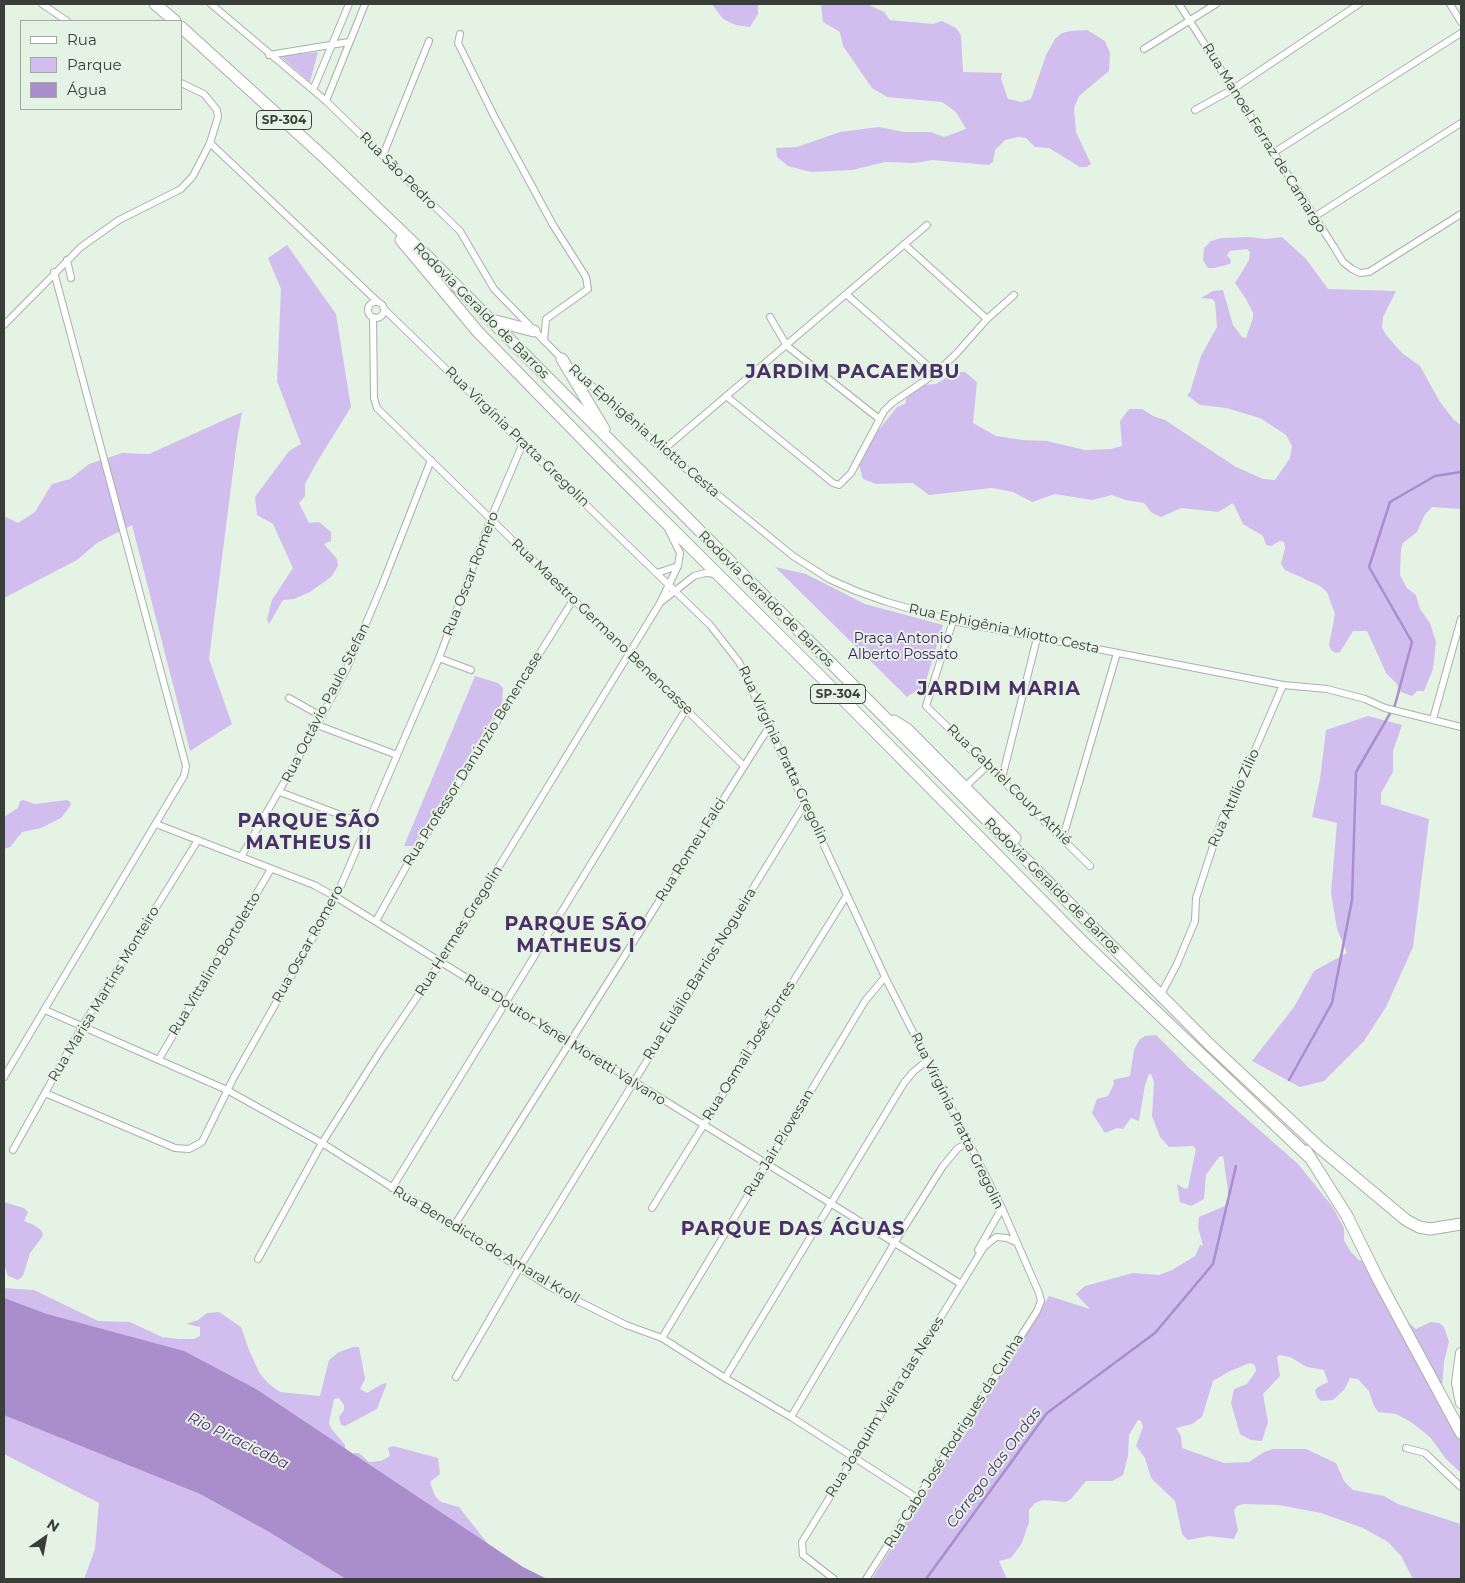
<!DOCTYPE html>
<html>
<head>
<meta charset="utf-8">
<style>
	body { margin:0 }
	#map { position:relative; width:1465px; height:1583px; overflow:hidden; background:#e5f3e5; font-family:Montserrat,sans-serif }
	canvas { display:block }
	.frame { position:absolute; inset:0; border:5px solid #393e38; pointer-events:none }
	.legend { position:absolute; left:20px; top:20px; width:162px; height:90px; box-sizing:border-box; background:#e5f3e5; border:1px solid #a0aba0; margin:0; padding:6px 9px; list-style:none; font-size:15px; color:#393e38 }
	.legend li { display:flex; align-items:center; gap:10px; height:25px }
	.legend b { width:25px; border:1px solid #a0aba0 }
	.north { position:absolute; left:20px; top:1513px; width:50px; height:50px; -webkit-text-stroke:4px #e5f3e5; paint-order:stroke; rotate:33deg; font-size:14px; font-weight:700; line-height:20px; text-align:center; color:#393e38 }
	.north::after { content:''; display:block; margin:auto; width:18px; height:22px; background:#393e38; clip-path:polygon(50% 0,100% 100%,50% 72%,0 100%) }
</style>
</head>
<body>
<div id="map">
<canvas width="1465" height="1583"></canvas>
<div class="frame"></div>
<ul class="legend">
<li><b style="height:6px;background:#fff"></b>Rua</li>
<li><b style="height:14px;background:#d2beee"></b>Parque</li>
<li><b style="height:14px;background:#a98ecb"></b>Água</li>
</ul>
<div class="north">N</div>
</div>
<script>
const context = document.querySelector('canvas').getContext('2d');
context.lineJoin = 'round';
function fillPath(path, color) {
  context.fillStyle = color;
  context.fill(path, 'evenodd');
}
function shape(rows) {
  const path = new Path2D();
  for (const r of rows) {
    if (r.length === 3) {
      path.moveTo(r[0] + r[2], r[1]);
      path.arc(r[0], r[1], r[2], 0, 2 * Math.PI);
      continue;
    }
    path.moveTo(r[0], r[1]);
    for (let i = 2; i < r.length; i += 2) path.lineTo(r[i], r[i + 1]);
  }
  return path;
}
function strokePath(path, color, width, dash) {
  context.strokeStyle = color;
  context.lineWidth = width;
  context.lineCap = dash ? 'butt' : 'round';
  context.setLineDash(dash || []);
  context.stroke(path);
}
function label(font, color, halo, rows, align = 'center') {
  context.font = font + ' Montserrat,sans-serif';
  context.lineWidth = 4;
  context.setLineDash([]);
  context.textBaseline = 'middle';
  context.strokeStyle = halo;
  context.fillStyle = color;
  for (const [text, x, y, turn = 0] of rows) {
    context.save();
    context.translate(x, y);
    context.rotate((+turn || 0) * Math.PI / 180);
    context.textAlign = isNaN(turn) ? turn : align;
    if (halo) context.strokeText(text, 0, 0);
    context.fillText(text, 0, 0);
    context.restore();
  }
}
const green = shape([
	[712,4,758,4,758,14,750,27,736,25,723,19],
	[821,4,867,4,884,12,890,20,933,24,942,21,956,28,961,35,963,72,1002,73,1001,79,1008,99,1022,102,1031,99,1046,55,1055,39,1062,33,1070,31,1087,30,1105,41,1110,53,1109,71,1079,96,1074,108,1076,132,1091,164,1087,167,1080,167,1049,148,1035,147,1026,138,1018,137,1005,140,995,150,993,162,989,165,932,160,915,163,885,162,852,170,811,172,788,166,777,157,776,148,797,147,840,132,879,127,904,132,931,132,944,137,966,129,956,112,942,102,887,97,872,88,843,46,840,32,823,22],
	[318,52,310,82,280,56],
	[1249,237,1265,239,1282,237,1306,259,1328,289,1396,291,1383,317,1382,327,1386,335,1402,353,1420,366,1440,402,1454,420,1461,425,1461,509,1432,507,1424,516,1417,532,1403,543,1401,549,1400,575,1407,588,1416,595,1420,609,1430,623,1436,642,1433,669,1424,691,1417,691,1412,696,1401,692,1396,683,1386,673,1367,631,1353,631,1340,652,1336,653,1331,650,1329,645,1335,614,1327,592,1320,586,1285,570,1281,564,1285,548,1284,542,1280,541,1271,546,1266,545,1263,536,1243,524,1233,503,1218,512,1181,508,1161,517,1152,513,1144,503,1125,500,1112,495,1092,500,1055,494,1032,502,1013,492,992,488,929,495,913,483,876,484,863,479,859,465,869,442,897,407,905,404,908,394,924,385,936,384,955,372,965,372,977,382,973,423,996,436,1023,440,1047,441,1085,450,1111,449,1122,446,1120,421,1129,409,1142,409,1153,416,1165,420,1236,467,1263,479,1275,480,1290,458,1292,446,1286,435,1260,418,1226,408,1200,405,1187,395,1190,392,1201,356,1217,327,1215,302,1212,299,1201,298,1213,291,1223,290,1233,325,1242,337,1246,338,1253,318,1253,313,1246,299,1235,283,1249,260,1250,252,1247,249,1230,251,1227,255,1231,260,1230,264,1214,268,1208,268,1203,260,1204,248,1211,241,1221,238],
	[287,245,336,314,351,407,317,462,305,484,305,496,299,503,309,523,319,522,331,532,331,541,324,544,337,559,338,566,331,577,310,592,294,599,283,600,269,624,267,619,272,600,293,568,273,524,257,515,255,497,289,451,301,444,277,381,281,289,268,258],
	[242,412,237,440,209,659,232,724,190,751,132,525,97,543,77,560,4,598,4,516,18,523,35,512,52,484,70,479,89,464,122,453,149,454],
	[775,567,806,574,865,604,943,625,922,694,917,690,907,697],
	[475,676,498,683,503,688,502,703,413,846,404,846],
	[1368,716,1402,725,1393,751,1393,772,1381,793,1381,804,1429,819,1413,947,1386,1007,1364,1041,1324,1081,1300,1087,1252,1061,1294,1007,1314,971,1347,953,1337,929,1331,893,1337,823,1312,817,1320,779,1326,730],
	[23,800,35,804,67,800,70,802,71,805,61,818,41,828,22,832,10,847,4,849,4,817,18,808,20,801],
	[1156,1035,1189,1068,1298,1164,1332,1206,1344,1228,1344,1240,1350,1251,1359,1260,1370,1263,1395,1311,1416,1329,1431,1322,1439,1323,1444,1327,1449,1342,1444,1361,1441,1405,1443,1414,1461,1435,1461,1473,1446,1459,1430,1437,1411,1422,1396,1414,1378,1412,1374,1406,1369,1391,1358,1379,1350,1378,1344,1390,1333,1400,1321,1401,1317,1397,1315,1390,1318,1387,1328,1382,1324,1370,1307,1367,1290,1357,1279,1355,1277,1357,1280,1376,1263,1394,1268,1422,1262,1441,1251,1440,1240,1434,1231,1403,1234,1389,1247,1384,1256,1371,1255,1365,1250,1363,1230,1371,1213,1381,1202,1417,1192,1424,1176,1428,1181,1436,1182,1448,1224,1463,1249,1462,1264,1452,1273,1449,1306,1449,1336,1463,1344,1481,1353,1490,1384,1496,1398,1504,1461,1524,1461,1579,1413,1579,1401,1556,1388,1542,1363,1528,1321,1513,1279,1505,1243,1504,1237,1506,1234,1510,1238,1530,1234,1539,1209,1536,1188,1540,1182,1534,1175,1501,1151,1478,1145,1458,1136,1446,1143,1427,1141,1421,1138,1420,1129,1435,1128,1456,1123,1475,1112,1481,1086,1481,1071,1499,1066,1502,1043,1500,1035,1503,1029,1510,1029,1522,1022,1543,1011,1558,999,1561,1007,1579,872,1579,1049,1296,1090,1309,1076,1294,1085,1286,1133,1273,1159,1275,1172,1270,1195,1256,1200,1245,1203,1246,1198,1227,1199,1217,1225,1206,1228,1198,1228,1190,1223,1156,1219,1157,1206,1175,1204,1199,1191,1206,1180,1202,1177,1184,1185,1189,1188,1188,1196,1149,1193,1146,1169,1147,1160,1137,1152,1116,1154,1082,1151,1074,1149,1074,1145,1085,1139,1121,1131,1118,1123,1129,1117,1128,1105,1133,1092,1113,1097,1099,1108,1096,1114,1084,1113,1080,1130,1076,1134,1050,1139,1040,1145,1036],
	[4,1202,24,1208,28,1212,24,1221,34,1225,42,1231,43,1236,30,1253,23,1276,18,1280,8,1276,4,1265],
	[4,1288,34,1290,98,1321,130,1322,162,1337,179,1339,194,1339,200,1336,200,1327,186,1324,198,1320,207,1313,219,1312,241,1327,249,1350,260,1374,269,1384,280,1392,320,1396,329,1360,339,1352,353,1347,359,1347,362,1362,365,1379,360,1389,367,1393,382,1384,387,1383,377,1409,345,1426,341,1425,339,1417,344,1410,344,1405,339,1398,334,1399,329,1423,331,1428,345,1445,345,1452,4,1316],
	[4,1414,200,1494,269,1532,346,1579,84,1579,95,1549,99,1503,4,1454],
	[393,1446,438,1458,440,1474,430,1482,435,1496,441,1502,459,1507,492,1549,348,1459,354,1453,359,1453,369,1462,381,1461,390,1456,388,1448]
]);
const water = shape([
	[4,1298,47,1314,184,1351,256,1389,523,1567,547,1579,346,1579,269,1532,200,1494,4,1415]
]);
const stream = shape([
	[1289,1080,1332,1003,1352,900,1356,772,1395,705,1412,642,1369,567,1390,502,1435,476,1461,472],
	[926,1579,1047,1413,1155,1333,1213,1264,1236,1166]
]);
const street = shape([
	[42,4,67,21],
	[211,4,326,101,460,231,494,289,563,360],
	[1179,4,1334,247,1343,262,1352,269,1360,273,1369,272,1461,214],
	[1450,4,1461,22],
	[460,34,458,43,495,118,553,225,586,277,588,289,546,319,544,341],
	[1144,49,1216,4],
	[269,55,349,42],
	[313,90,349,4],
	[326,101,365,4],
	[1195,110,1233,89,1359,4],
	[210,143,378,302],
	[1273,153,1461,33],
	[383,155,429,41],
	[1314,217,1461,123],
	[904,244,987,319],
	[67,260,71,278],
	[846,294,936,373],
	[376,310,8],
	[384,309,710,625,739,662,885,977,1002,1208,1039,1293,1041,1301,1037,1311,866,1579],
	[373,317,374,398,377,408,744,766],
	[770,317,787,346,878,418],
	[4,325,81,247,119,220,181,189,193,176,210,143,218,117,217,110,204,94,181,83],
	[572,368,663,450,793,556,829,579,856,591,887,602,953,621,1283,685,1327,689,1365,699,1385,708,1461,727],
	[726,396,833,483,839,485,851,473,884,411,892,403,936,373,956,354,987,319,1014,295],
	[663,450,927,225],
	[657,573,678,566],
	[661,602,694,576,705,573,717,574],
	[953,621,926,706,1090,866],
	[439,658,471,670],
	[289,698,321,716],
	[1433,719,1461,619],
	[317,725,397,755],
	[1002,778,1037,638],
	[966,786,988,765],
	[280,792,367,825],
	[156,824,314,885,336,897,961,1284],
	[1063,837,1117,653],
	[241,857,317,725,347,668,381,588,431,460],
	[376,921,406,867,573,600],
	[1160,996,1177,964,1195,921,1196,898,1222,819,1235,796,1283,685],
	[45,1010,227,1090,322,1143,550,1287,626,1325,662,1338,725,1378,791,1417,917,1498],
	[159,1059,271,869],
	[4,1077,184,776,186,766,54,272],
	[45,1093,175,1148,189,1149,202,1142,234,1077,336,897,439,658,491,518,523,443],
	[13,1150,83,1025,198,840],
	[392,1188,686,709],
	[652,1208,847,895],
	[454,1226,769,727],
	[978,1250,1002,1208],
	[258,1259,322,1143,381,1050,440,963,660,603,678,566,680,553,669,531],
	[662,1338,865,1001,885,977],
	[456,1377,520,1267,806,802],
	[725,1378,904,1083,913,1072,928,1060],
	[791,1417,895,1242,943,1166,958,1148,968,1143],
	[1406,1448,1425,1453,1461,1487],
	[834,1579,803,1555,802,1542,984,1247,996,1237,1007,1238,1016,1242]
]);
const primary = shape([
	[1461,1353,1457,1383,1461,1403]
]);
const highway = shape([
	[155,4,175,21],
	[181,27,325,158,430,259,1209,1044,1320,1148,1406,1220,1419,1227,1430,1229,1461,1224],
	[401,240,478,332,604,461,823,679,1084,943,1309,1157],
	[492,320,534,331],
	[562,359,604,429],
	[894,721,908,730,1015,838],
	[1306,1151,1347,1216,1379,1281,1461,1433]
]);
const shields = [
	[284,120,55],
	[838,694,55]
];
const shieldNames = [
	["SP-304",284,120],
	["SP-304",838,694]
];
const streetNames = [
	["Rua Manoel Ferraz de Camargo",1264,138,58],
	["Rua São Pedro",398,171,45],
	["Rodovia Geraldo de Barros",481,311,45],
	["Rua Ephigênia Miotto Cesta",644,431,41],
	["Rua Virgínia Pratta Gregolin",517,437,44],
	["Rua Oscar Romero",471,574,-69],
	["Rodovia Geraldo de Barros",766,599,45],
	["Rua Maestro Germano Benencasse",602,627,44],
	["Rua Ephigênia Miotto Cesta",1004,629,12],
	["Rua Octávio Paulo Stefan",326,703,-63],
	["Rua Virgínia Pratta Gregolin",783,755,65],
	["Rua Professor Danúnzio Benencase",473,759,-58],
	["Rua Gabriel Coury Athié",1009,785,44],
	["Rua Attílio Zilio",1234,798,-66],
	["Rua Romeu Falci",691,850,-58],
	["Rodovia Geraldo de Barros",1052,886,45],
	["Rua Hermes Gregolin",459,931,-58],
	["Rua Oscar Romero",308,944,-61],
	["Rua Vittalino Bortoletto",215,964,-59],
	["Rua Eulálio Barrios Nogueira",700,974,-58],
	["Rua Marisa Martins Monteiro",104,994,-59],
	["Rua Doutor Ysnel Moretti Valvano",565,1040,32],
	["Rua Osmail José Torres",749,1051,-58],
	["Rua Virgínia Pratta Gregolin",957,1121,64],
	["Rua Jair Piovesan",779,1143,-59],
	["Rua Benedicto do Amaral Kroll",486,1245,31],
	["Rua Joaquim Vieira das Neves",885,1407,-58],
	["Rua Cabo José Rodrigues da Cunha",954,1441,-58]
];
const parkNames = [
	["Praça Antonio",903,639],
	["Alberto Possato",903,655]
];
const waterNames = [
	["Rio Piracicaba",238,1441,26],
	["Córrego das Ondas",994,1468,-53]
];
const districtNames = [
	["JARDIM PACAEMBU",853,372],
	["JARDIM MARIA",999,689],
	["PARQUE SÃO",309,821],
	["MATHEUS II",309,843],
	["PARQUE SÃO",576,924],
	["MATHEUS I",576,946],
	["PARQUE DAS ÁGUAS",793,1229]
];
fillPath(green, '#d2beee');
fillPath(water, '#a98ecb');
strokePath(stream, '#a98ecb', 2.5);
strokePath(street, '#a5b2a5', 8);
strokePath(primary, '#a5b2a5', 12);
strokePath(highway, '#a5b2a5', 13);
strokePath(street, '#fff', 6);
strokePath(primary, '#fff', 10);
strokePath(highway, '#fff', 11);
for (const [x, y, w] of shields) {
  const box = new Path2D();
  box.roundRect(x - w / 2, y - 9.5, w, 19, 4);
  context.fillStyle = '#e5f3e5';
  context.fill(box);
  strokePath(box, '#393e38', 1);
}
label('bold 12px', '#393e38', null, shieldNames);
label('14px', '#393e38', '#e5f3e5', streetNames);
label('14px', '#401a62', '#e5f3e5', parkNames);
label('italic 15px', '#512c75', '#e5f3e5', waterNames);
context.letterSpacing = '1px';
label('bold 19px', '#4b2f69', '#e5f3e5', districtNames);
context.letterSpacing = '0px';
</script>
</body>
</html>
